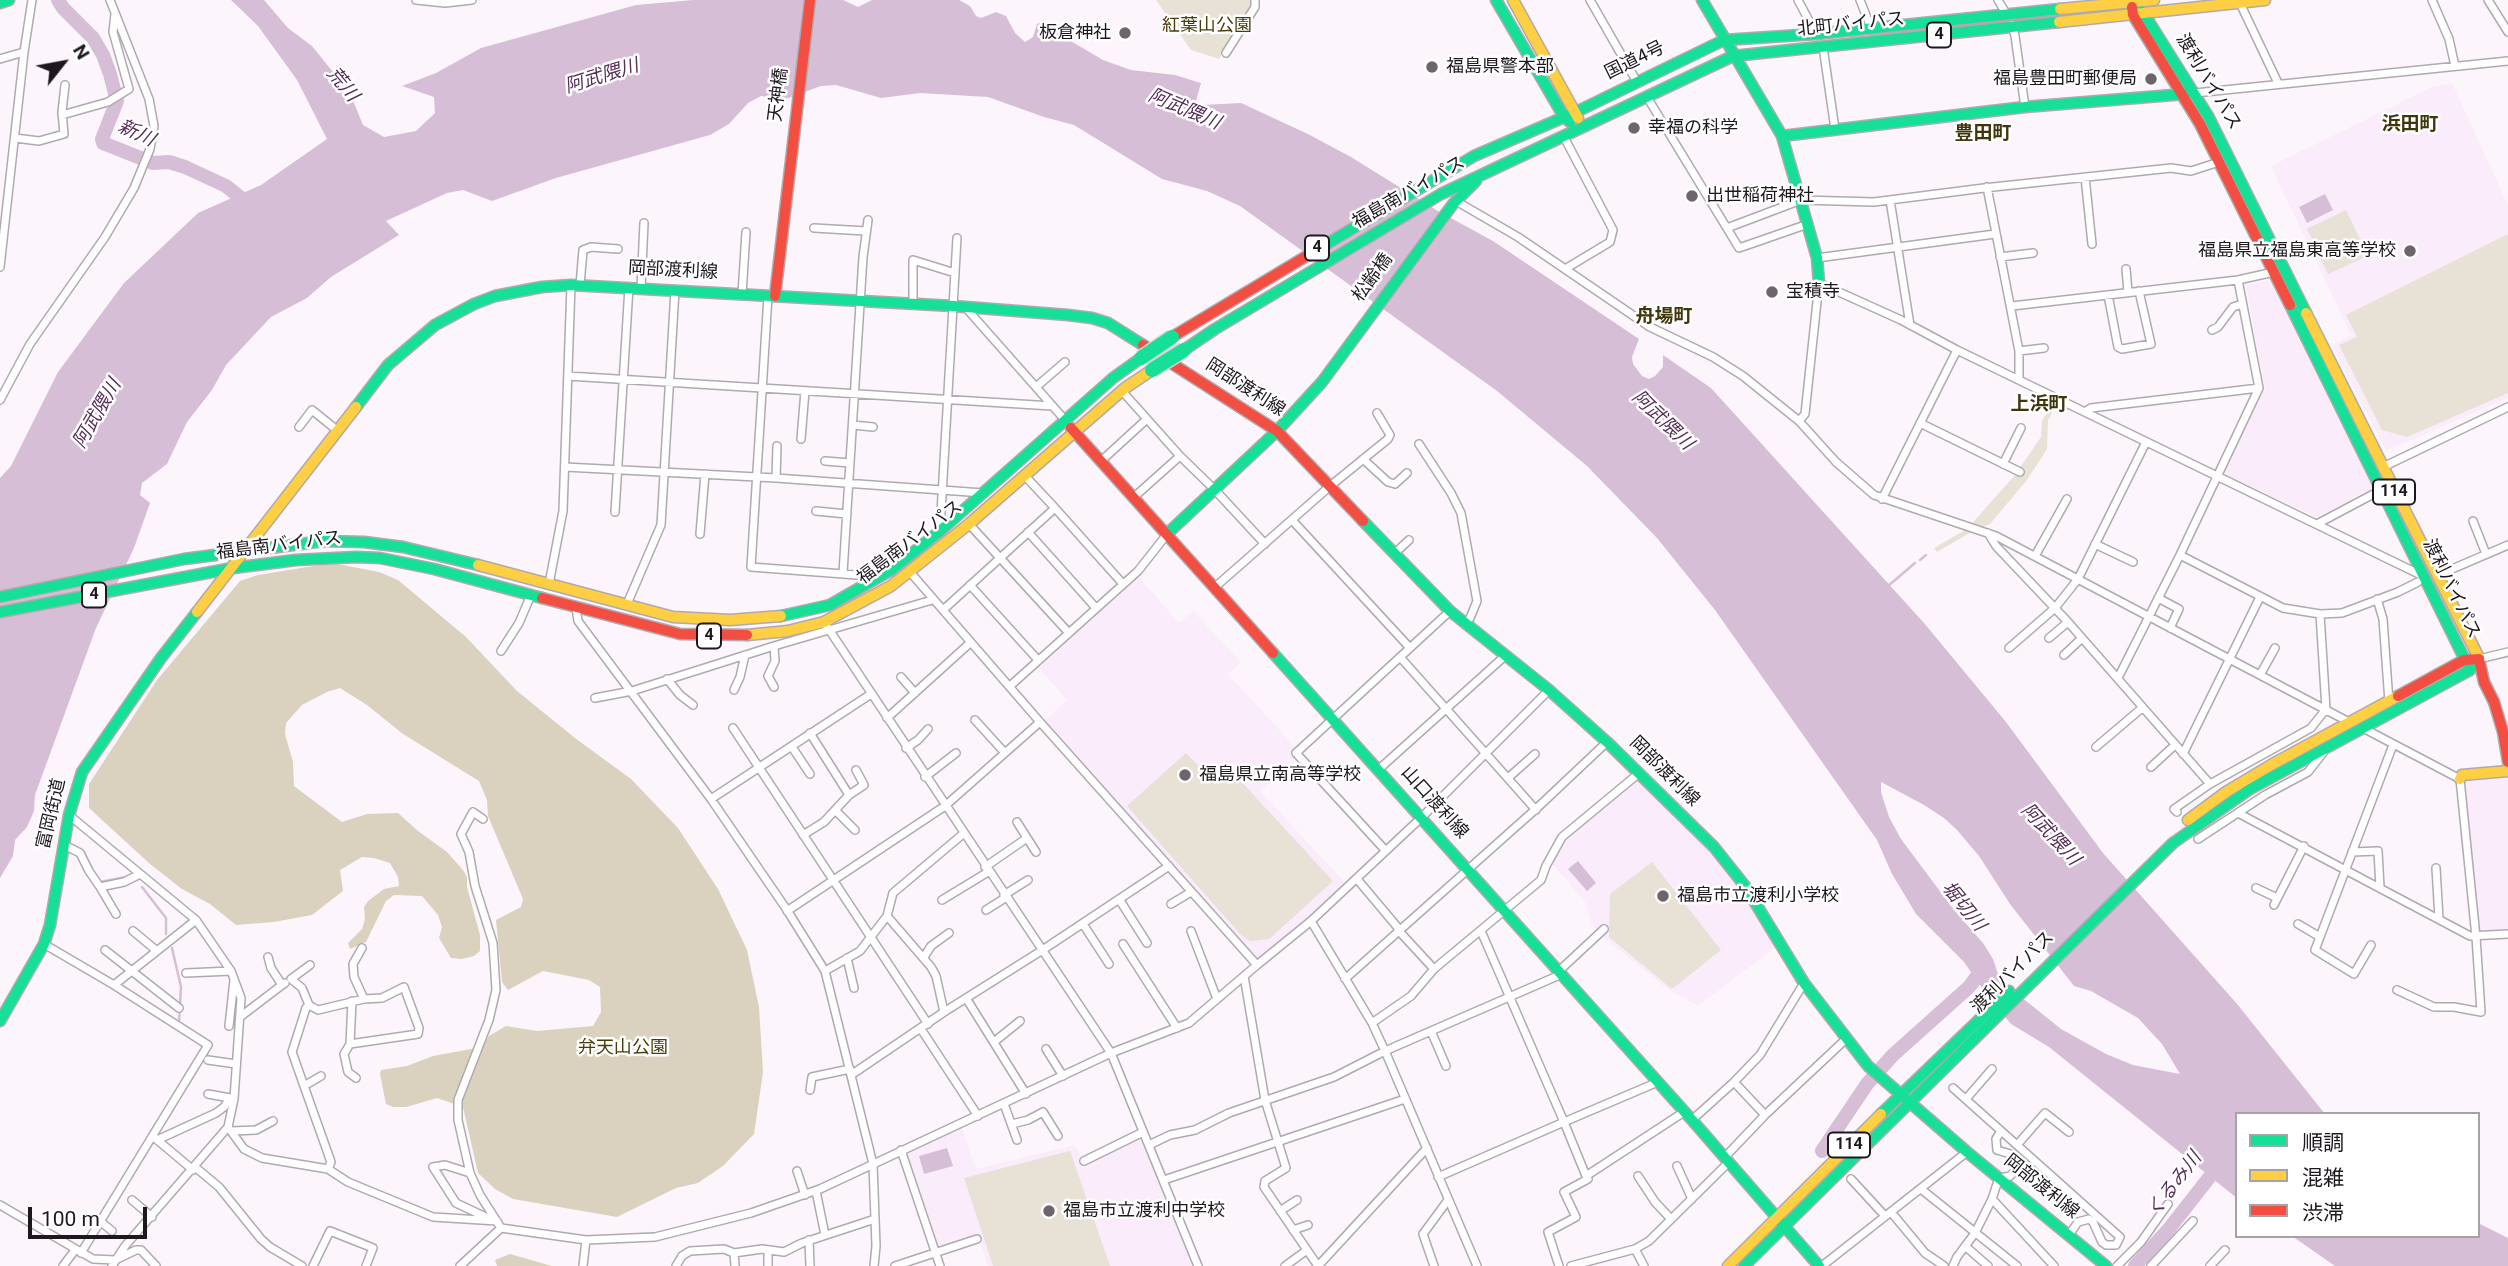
<!DOCTYPE html>
<html>
<head>
<meta charset="utf-8">
<style>
	body { margin:0 }
	#map { position:relative; width:2508px; height:1266px; overflow:hidden; background:#fcf6fc; font-family:Roboto,"Noto Sans JP",sans-serif }
	canvas { display:block }
	.legend { position:absolute; left:2235px; top:1112px; width:245px; height:126px; box-sizing:border-box; background:#fff; border:2px solid #a5a3a5; margin:0; padding:9px 12px; list-style:none; font-size:21px; color:#1e181e }
	.legend li { display:flex; align-items:center; gap:14px; height:35px }
	.legend b { width:35px; border:2px solid #a5a3a5 }
	.north { position:absolute; left:28px; top:28px; width:70px; height:70px; -webkit-text-stroke:5px #fff; paint-order:stroke; rotate:59deg; font-size:19px; font-weight:700; line-height:28px; text-align:center; color:#1e181e }
	.north::after { content:''; display:block; margin:auto; width:24px; height:32px; background:#1e181e; clip-path:polygon(50% 0,100% 100%,50% 72%,0 100%) }
	.scale { position:absolute; left:28px; top:1207px; width:119px; height:32px; box-sizing:border-box; border:4px solid #1e181e; border-top:0; padding-left:9px; font-size:21px; line-height:24px; white-space:nowrap; color:#1e181e; -webkit-text-stroke:5px #fff; paint-order:stroke }
</style>
</head>
<body>
<div id="map">
<canvas width="2508" height="1266"></canvas>
<ul class="legend">
<li><b style="height:9px;background:#16e098"></b>順調</li>
<li><b style="height:9px;background:#ffcf43"></b>混雑</li>
<li><b style="height:9px;background:#f24e42"></b>渋滞</li>
</ul>
<div class="north">N</div>
<div class="scale">100 m</div>
</div>
<script>
const context = document.querySelector('canvas').getContext('2d');
context.lineJoin = 'round';
function fillPath(path, color) {
  context.fillStyle = color;
  context.fill(path, 'evenodd');
}
function shape(rows) {
  const path = new Path2D();
  for (const r of rows) {
    path.moveTo(r[0], r[1]);
    for (let i = 2; i < r.length; i += 2) path.lineTo(r[i], r[i + 1]);
  }
  return path;
}
function strokePath(path, color, width, dash) {
  context.strokeStyle = color;
  context.lineWidth = width;
  context.lineCap = dash ? 'butt' : 'round';
  context.setLineDash(dash || []);
  context.stroke(path);
}
function label(font, color, halo, rows, align = 'center') {
  context.font = font + ' Roboto,"Noto Sans JP",sans-serif';
  context.lineWidth = 5;
  context.setLineDash([]);
  context.textBaseline = 'middle';
  context.strokeStyle = halo;
  context.fillStyle = color;
  for (const [text, x, y, turn = 0] of rows) {
    context.save();
    context.translate(x, y);
    context.rotate((+turn || 0) * Math.PI / 180);
    context.textAlign = isNaN(turn) ? turn : align;
    if (halo) context.strokeText(text, 0, 0);
    context.fillText(text, 0, 0);
    context.restore();
  }
}
const built = shape([
	[2452,83,2508,205,2508,398,2386,451,2332,345,2351,335,2271,166,2432,87],
	[2271,280,2374,487,2317,517,2223,474,2265,388,2246,285],
	[1139,577,1179,623,1193,611,1241,662,1228,674,1296,748,1291,753,1295,758,1260,791,1347,885,1262,959,1256,959,1044,721,1067,700,1039,668],
	[2508,776,2508,931,2479,934,2464,780],
	[1635,778,1723,865,1776,947,1698,1006,1666,988,1603,937,1592,925,1585,902,1551,862,1566,837],
	[962,1128,976,1169,1075,1145,1085,1164,1140,1136,1164,1187,1195,1266,988,1266,978,1236,937,1250,907,1154]
]);
const green = shape([
	[1156,0,1251,0,1251,6,1219,59,1191,50],
	[2346,210,2368,256,2328,274,2307,229],
	[2508,234,2508,393,2407,437,2382,430,2339,345,2357,337,2346,315],
	[2054,400,2058,402,2048,420,2047,449,2027,480,1990,524,1973,531,1937,552,1934,548,1967,529,2015,475,2041,437,2042,421],
	[1186,753,1212,780,1221,772,1236,776,1333,881,1269,939,1250,941,1241,935,1127,806],
	[1652,862,1721,950,1672,989,1609,937,1610,894],
	[1070,1151,1110,1266,993,1266,964,1178]
]);
const forest = shape([
	[332,563,379,572,398,580,466,637,517,691,575,738,631,779,678,828,718,889,747,950,759,1007,763,1072,754,1134,723,1166,698,1183,676,1188,617,1217,513,1199,495,1189,478,1173,463,1107,437,1098,406,1107,393,1107,386,1104,380,1074,381,1070,407,1066,433,1056,482,1047,489,1036,506,1026,537,1031,593,1026,601,1012,600,987,589,980,543,971,508,990,502,982,496,920,521,907,523,899,488,816,487,800,479,781,403,734,367,705,340,688,327,692,302,705,286,723,285,734,293,762,294,786,342,822,367,814,398,813,418,831,447,852,463,870,467,877,467,887,480,935,480,951,474,956,462,959,451,958,439,938,442,927,438,915,422,896,394,895,386,901,366,942,350,949,348,943,362,929,365,919,364,907,368,901,384,889,399,886,398,877,390,863,374,858,362,857,340,870,343,891,312,915,274,922,236,925,210,904,182,889,150,864,89,808,89,784,157,680,240,581,258,575],
	[510,1254,552,1266,497,1266,495,1260]
]);
const water = shape([
	[231,0,264,0,288,28,312,46,350,93,363,125,384,137,416,131,435,113,434,97,402,86,436,73,481,48,636,5,693,0,843,0,858,7,872,0,959,0,970,6,976,16,981,18,996,12,1006,16,1015,33,1025,42,1033,37,1037,24,1040,23,1103,60,1131,70,1175,75,1201,83,1196,101,1203,105,1241,103,1308,134,1351,157,1438,211,1493,241,1639,339,1632,357,1633,364,1642,376,1649,379,1655,376,1663,367,1663,355,1711,388,1924,623,2006,722,2103,853,2238,1005,2325,1114,2237,1114,2237,1198,2233,1195,2049,1047,2011,1024,1984,991,1964,962,1916,914,1892,874,1877,840,1715,610,1657,538,1587,466,1497,391,1240,206,1207,191,1162,179,1074,125,1044,117,988,97,920,93,881,98,836,85,821,86,786,99,761,96,748,103,729,124,710,135,556,178,492,201,463,190,447,193,386,221,399,235,331,277,307,298,271,317,226,365,212,390,187,422,167,464,142,483,140,495,150,503,134,548,96,628,35,795,34,811,27,827,15,840,13,856,0,878,0,478,11,466,58,372,124,283,198,213,261,185,327,139,297,80,258,26],
	[1881,782,1924,805,1944,818,1957,830,1979,856,2010,904,2074,986,2091,991,2138,1018,2162,1044,2180,1074,2133,1065,2106,1054,2061,1029,2000,980,1993,959,1983,943,1954,910,1901,839,1889,817,1881,792],
	[2325,194,2333,210,2307,223,2299,207],
	[1578,861,1596,883,1587,891,1568,869],
	[947,1148,953,1166,924,1174,919,1156],
	[2478,1223,2508,1238,2508,1266,2335,1266,2292,1236,2478,1236]
]);
const stream = shape([
	[1920,560,1926,555],
	[1888,586,1915,563],
	[69,843,84,852,91,868],
	[100,882,126,877],
	[142,887,166,918,166,934],
	[172,948,181,987,179,1023]
]);
const river = shape([
	[58,0,63,8,93,38,103,55,110,74,117,101,102,139,103,143,153,163,169,162,185,167,226,186,251,206],
	[1822,1151,1867,1084,1893,1055,1969,987,1981,971,1977,962],
	[2135,1266,2168,1230,2212,1174,2219,1160]
]);
const street = shape([
	[416,0,445,3,472,0],
	[1590,0,1637,82],
	[1798,0,1816,34],
	[1860,0,1871,28],
	[1998,0,2007,15],
	[2432,0,2449,39,2455,66],
	[2488,0,2508,32],
	[2239,1,2278,83],
	[2012,25,2015,36,2025,107],
	[1823,47,1835,129],
	[1226,53,1255,7,1255,0],
	[0,59,24,52],
	[2195,93,2508,61],
	[1647,97,1739,248,1808,224],
	[62,115,108,102,129,89,113,32,115,14],
	[1564,137,1613,230,1610,242,1565,269],
	[15,138,39,141,64,134,62,112,65,85],
	[2085,177,2092,244],
	[1987,187,2019,351,2019,379],
	[1890,200,1910,325],
	[1456,201,1518,237,1650,327,1713,357,1743,376,1799,421,1836,462,1874,495,1996,536,2349,722],
	[814,228,866,231],
	[1727,228,1801,200,1874,202,1984,188,2171,168,2191,171,2219,162],
	[2000,257,2033,253],
	[1817,258,1995,234],
	[0,267,24,52,32,0],
	[2126,269,2128,292],
	[580,285,583,250,591,247,618,249],
	[641,288,644,223],
	[742,294,746,232],
	[2108,295,2118,347,2122,349,2151,344,2139,291],
	[768,296,751,567,870,576,875,580],
	[913,304,913,260,955,273],
	[2012,306,2238,280,2274,272],
	[966,308,1065,420],
	[2212,330,2218,327,2233,307,2242,304],
	[2019,351,2044,348],
	[568,376,1052,406],
	[1036,387,1065,362],
	[1122,391,1180,456],
	[0,400,30,344,105,237,134,188,150,149,154,126,149,99,110,0],
	[2085,412,2091,408,2259,388],
	[1799,421,1805,414,1819,283,1901,320,1957,350,2423,576],
	[1920,423,2020,472],
	[853,425,873,427],
	[299,427,312,410,338,431],
	[801,439,805,391],
	[1419,444,1451,493,1461,513,1477,601,1470,618,1465,625],
	[1363,459,1388,482,1395,484,1407,473],
	[825,461,850,463],
	[1100,462,1147,419],
	[2003,464,2021,428],
	[565,467,776,478,983,493],
	[2383,467,2508,407],
	[776,478,777,446],
	[1133,498,1180,456,1215,490,1265,544],
	[1882,499,1957,350],
	[1055,508,1123,584],
	[816,511,847,514],
	[615,512,629,287],
	[1292,520,1410,648],
	[2473,521,2486,554],
	[969,524,1068,632],
	[2317,524,2381,490],
	[940,530,957,238],
	[1028,532,1096,608],
	[1988,533,1996,546,2068,622,2210,784],
	[700,534,705,474],
	[2095,544,2133,562],
	[1394,554,1409,540],
	[2180,555,2283,608,2320,614,2342,613,2398,592,2418,582],
	[2035,556,2067,499],
	[843,573,863,257,868,220],
	[2438,575,2508,545],
	[549,584,563,511,571,285],
	[970,585,1038,660],
	[1214,588,1329,487,1388,439,1390,435,1377,413],
	[2158,598,2179,609,2170,628],
	[2377,599,2383,619,2389,702],
	[627,604,661,525,675,290],
	[576,608,578,621,711,799,787,910,825,971,873,1164,876,1246,874,1266],
	[943,610,1055,508,1025,476],
	[824,622,1111,1053,1198,1266],
	[2049,638,2068,622],
	[774,646,775,661,768,676,774,687],
	[2009,648,2055,608,2078,579,2146,442],
	[501,651,519,623,531,595],
	[2064,655,2082,638],
	[1400,657,1536,810],
	[2479,659,2508,652],
	[2260,675,2275,648],
	[901,677,915,693],
	[2118,678,2180,555,2259,388,2238,280],
	[667,679,680,695,693,705],
	[1010,686,1138,571,1168,533],
	[734,690,740,677,745,655],
	[595,698,632,691,774,646,932,600],
	[887,718,970,643],
	[975,720,1005,753],
	[733,728,928,1024],
	[2363,728,2460,779,2476,937,2481,1012,2454,1007,2434,1007,2397,990],
	[810,733,849,795],
	[792,747,810,774],
	[2096,747,2142,708],
	[906,748,918,740,928,729],
	[2183,754,2260,597],
	[2151,767,2175,745],
	[1378,770,1506,655],
	[925,777,956,753],
	[1508,778,1535,754],
	[711,799,871,694],
	[835,810,855,830],
	[2177,812,2174,809,2210,784,2311,728,2326,709,2320,614],
	[2238,813,2470,936,2508,934],
	[69,815,196,920,231,971,241,998,234,1099,228,1127,125,1246,112,1266],
	[483,819,473,812,461,834,469,852,475,886,493,943,496,990,489,1020,458,1100,458,1120,470,1173,480,1195,501,1228],
	[1017,822,1036,852],
	[803,835,824,822,849,795,864,785,856,770],
	[2198,839,2265,795,2308,772,2323,753],
	[64,845,80,853,89,871,100,887,124,882,140,874],
	[1386,851,1296,753,1450,611],
	[2352,852,2378,851,2380,887],
	[985,867,1027,838],
	[2436,868,2439,919],
	[1357,879,1399,929],
	[100,887,116,914],
	[2256,888,2277,898],
	[1004,895,1028,880],
	[1119,899,1147,943],
	[942,900,988,872],
	[1171,904,1191,892],
	[2274,905,2304,846],
	[986,910,1005,898],
	[787,911,945,806,1040,722],
	[1311,921,1422,817,1549,690],
	[1083,924,1109,964],
	[2298,924,2320,937],
	[1398,930,1434,969],
	[133,931,157,951],
	[1191,931,1217,999],
	[44,944,114,985,196,920],
	[1123,944,1177,1028],
	[2371,945,2354,974,2315,950,2393,745],
	[105,950,179,1008],
	[268,957,271,968,282,985,285,983],
	[924,957,931,946,949,933],
	[847,958,854,988],
	[825,971,860,951,887,916,893,893,963,834],
	[1559,971,1604,929],
	[186,973,231,971],
	[1244,976,1265,1100,1286,1168,1265,1181,1264,1187,1318,1266],
	[1345,979,1537,808,1607,742],
	[966,998,1026,1094],
	[352,1001,350,1044,344,1054,348,1072,356,1078],
	[309,1005,318,1010,364,999,354,977,353,964,362,948],
	[944,1012,1041,951,1169,866],
	[240,1017,282,985],
	[1372,1023,1411,996,1434,969,1541,880,1546,866,1562,837,1638,774],
	[229,1026,234,980],
	[921,1029,978,1116],
	[1431,1031,1446,1066],
	[994,1042,1020,1021],
	[350,1044,418,1034,419,1028,404,987,382,998,364,999],
	[1046,1049,1063,1076],
	[208,1060,236,1064],
	[851,1075,944,1012,936,976,931,967,887,916],
	[321,1076,304,1086,331,1162,328,1169],
	[1658,1082,1564,1122,1586,1176,1684,1112],
	[1734,1082,1765,1115],
	[304,1086,292,1052,306,1008,309,1005,302,988,291,979,310,965],
	[1953,1088,2120,1237,2116,1245,2106,1245,2102,1242,2093,1222,2089,1219,2078,1222,2069,1235],
	[810,1090,812,1077,850,1069],
	[208,1094,230,1098],
	[1966,1099,1992,1069],
	[1004,1104,1017,1140],
	[1692,1120,1734,1082,1760,1055,1804,983],
	[1012,1124,1028,1120,1043,1112,1058,1136],
	[228,1127,244,1149,262,1158,328,1169,348,1182,433,1217,497,1221],
	[232,1131,256,1130,273,1121],
	[155,1138,193,1170],
	[157,1140,216,1113,224,1107,230,1098,234,1099],
	[1149,1145,1170,1135,1195,1130,1229,1113,1334,1077,1385,1051,1372,1023,1311,921,1257,965],
	[2017,1145,2045,1113,2069,1132],
	[901,1150,940,1266],
	[1725,1157,1765,1115,1846,1039],
	[1084,1161,1143,1132],
	[1677,1166,1692,1199],
	[195,1167,219,1187,261,1239,270,1247,302,1266],
	[797,1171,805,1195],
	[470,1173,445,1165,433,1167,456,1203,492,1220],
	[1638,1176,1655,1202,1671,1219],
	[1438,1177,1564,1122,1481,931],
	[1851,1179,1885,1216],
	[1164,1180,1405,1099],
	[1921,1189,2017,1266],
	[816,1191,825,1235],
	[1992,1199,2054,1266],
	[132,1200,152,1217],
	[0,1205,93,1259,115,1260,136,1250,141,1250,156,1266],
	[1280,1211,1297,1200],
	[1891,1212,1925,1253,1944,1266],
	[100,1221,112,1231],
	[1293,1230,1308,1225],
	[809,1240,810,1266],
	[1965,1246,1988,1266],
	[1635,1249,1644,1266],
	[768,1250,768,1266],
	[81,1253,208,1045,114,985],
	[734,1253,735,1266],
	[63,1266,75,1250],
	[313,1266,330,1231,373,1248,366,1266],
	[460,1266,501,1228,586,1240,655,1237,751,1213,820,1189,1111,1053,1189,1023,1257,965,1040,722,910,572],
	[583,1266,586,1240],
	[676,1266,682,1256,690,1251,724,1249,734,1253,762,1249,784,1252,802,1243,875,1219],
	[895,1266,977,1239],
	[1285,1266,1307,1250],
	[1318,1266,1427,1148],
	[1434,1266,1423,1234,1448,1200],
	[1477,1266,1385,1051,1562,974],
	[1559,1266,1548,1232,1576,1217,1564,1192,1588,1179,1586,1176],
	[1571,1266,1635,1249,1649,1241,1729,1162],
	[1822,1266,1967,1152],
	[1953,1266,1957,1257,1975,1233,1992,1199,1999,1178,2010,1176,2020,1166,2017,1156,1997,1150,1996,1139,2001,1131],
	[2117,1266,2141,1242,2168,1204],
	[2151,1266,2193,1221],
	[2210,1266,2225,1250]
]);
const fast = shape([
	[1496,0,1564,117,1570,122],
	[1702,0,1782,136,1817,258,1819,283],
	[0,3,9,0],
	[2131,3,2144,14,2208,116,2306,313],
	[1782,136,2025,107,2185,94],
	[1315,251,1474,156,1576,112,1724,40,1816,34,2060,9],
	[2290,305,2469,668],
	[1184,350,1215,329,1441,194,1733,56,2059,22],
	[356,407,388,365,435,325,474,304,495,296,542,287,571,285,953,306,1068,315,1092,318,1108,323,1143,345],
	[1363,521,1450,611,1549,690,1607,742,1714,847,1745,886,1804,983,1868,1066,1967,1152,2106,1266],
	[1168,533,1277,431,1322,382,1453,204,1476,181],
	[0,597,184,559,324,541,364,542,403,547,478,565],
	[0,612,233,568,296,560,356,557,380,558,434,569,542,598],
	[781,616,830,605,891,570,940,531,1113,378,1141,358],
	[1273,653,1692,1120,1819,1266],
	[0,1021,44,944,50,925,69,815,82,772,161,658,197,612],
	[1881,1114,2009,991],
	[1744,1266,2173,843,2250,789,2470,670,2479,658]
]);
const slow = shape([
	[1513,0,1578,118],
	[2060,9,2154,0],
	[2059,22,2265,0],
	[2306,313,2479,658],
	[478,565,673,617,730,620,781,616],
	[197,612,356,407],
	[747,635,788,631,824,622,891,586,969,524,1125,388,1152,370],
	[2460,779,2462,775,2508,771],
	[2188,820,2226,792,2271,765,2398,696],
	[1728,1266,1881,1114]
]);
const jam = shape([
	[2132,7,2133,15,2200,124,2290,305],
	[775,296,810,0],
	[1172,337,1315,251],
	[1143,345,1277,431,1363,521],
	[1071,428,1273,653],
	[542,598,680,634,747,635],
	[2479,659,2484,682,2494,702,2503,732,2508,762],
	[2398,696,2464,660,2479,659]
]);
const fastBridge = shape([
	[1141,358,1172,337],
	[1152,370,1184,350]
]);
const markers = [
	[1125,33,7,"#6c666c"],
	[1432,67,7,"#6c666c"],
	[2151,79,7,"#6c666c"],
	[1634,128,7,"#6c666c"],
	[1692,196,7,"#6c666c"],
	[2410,251,7,"#6c666c"],
	[1772,292,7,"#6c666c"],
	[1185,775,7,"#6c666c"],
	[1663,896,7,"#6c666c"],
	[1049,1211,7,"#6c666c"]
];
const shields = [
	[1939,35,24],
	[1317,248,24],
	[2394,492,42],
	[94,595,24],
	[709,636,24],
	[1849,1145,42]
];
const shieldNames = [
	["4",1939,35],
	["4",1317,248],
	["114",2394,492],
	["4",94,595],
	["4",709,636],
	["114",1849,1145]
];
const streetNames = [
	["北町バイパス",1851,25,-6],
	["国道4号",1635,61,-26],
	["渡利バイパス",2208,82,59],
	["天神橋",779,95,-83],
	["福島南バイパス",1409,193,-30],
	["岡部渡利線",673,271,3],
	["松齢橋",1373,278,-54],
	["岡部渡利線",1245,388,33],
	["福島南バイパス",910,543,-37],
	["福島南バイパス",279,546,-7],
	["渡利バイパス",2451,589,64],
	["岡部渡利線",1664,772,45],
	["山口渡利線",1434,803,48],
	["富岡街道",52,814,-77],
	["渡利バイパス",2013,973,-45],
	["岡部渡利線",2041,1187,39]
];
const parkNames = [
	["紅葉山公園",1207,26],
	["弁天山公園",623,1048]
];
const poiNames = [
	["板倉神社",1111,33,"right"],
	["福島県警本部",1446,67],
	["福島豊田町郵便局",2137,79,"right"],
	["幸福の科学",1648,128],
	["出世稲荷神社",1706,196],
	["福島県立福島東高等学校",2396,251,"right"],
	["宝積寺",1786,292],
	["福島県立南高等学校",1199,775],
	["福島市立渡利小学校",1677,896],
	["福島市立渡利中学校",1063,1211]
];
const waterNames = [
	["阿武隈川",602,77,-17],
	["荒川",342,85,50],
	["阿武隈川",1184,110,23],
	["新川",136,134,25],
	["阿武隈川",98,414,-60],
	["阿武隈川",1662,421,44],
	["阿武隈川",2050,835,47],
	["堀切川",1963,907,51],
	["くるみ川",2175,1185,-53]
];
const neighbourhoodNames = [
	["浜田町",2410,125],
	["豊田町",1983,134],
	["舟場町",1664,317],
	["上浜町",2039,405]
];
fillPath(built, '#faecfa');
fillPath(green, '#e7e1d6');
fillPath(forest, '#dad1bf');
fillPath(water, '#d6bfd6');
strokePath(stream, '#d6bfd6', 2.5);
strokePath(river, '#d6bfd6', 14);
strokePath(street, '#afaaaf', 10);
strokePath(fast, '#afaaaf', 13);
strokePath(slow, '#afaaaf', 13);
strokePath(jam, '#afaaaf', 13);
strokePath(street, '#fffeff', 7);
strokePath(fast, '#16e098', 10);
strokePath(slow, '#ffcf43', 10);
strokePath(jam, '#f24e42', 10);
strokePath(fastBridge, '#d6d2d6', 17, []);
strokePath(fastBridge, '#16e098', 14);
for (const [x, y, r, color] of markers) {
  const dot = new Path2D();
  dot.arc(x, y, r, 0, 2 * Math.PI);
  context.fillStyle = color;
  context.fill(dot);
  strokePath(dot, '#fff', 2.5);
}
for (const [x, y, w] of shields) {
  const box = new Path2D();
  box.roundRect(x - w / 2, y - 12.5, w, 25, 5);
  context.fillStyle = '#fff';
  context.fill(box);
  strokePath(box, '#1e181e', 2);
}
label('bold 16px', '#1e181e', null, shieldNames);
label('18px', '#1e181e', '#fff', streetNames);
label('18px', '#493d0c', '#fff', parkNames);
label('18px', '#1e181e', '#fff', poiNames, 'left');
label('italic 19px', '#573059', '#fff', waterNames);
label('bold 19px', '#40350b', '#fff', neighbourhoodNames);
</script>
</body>
</html>
